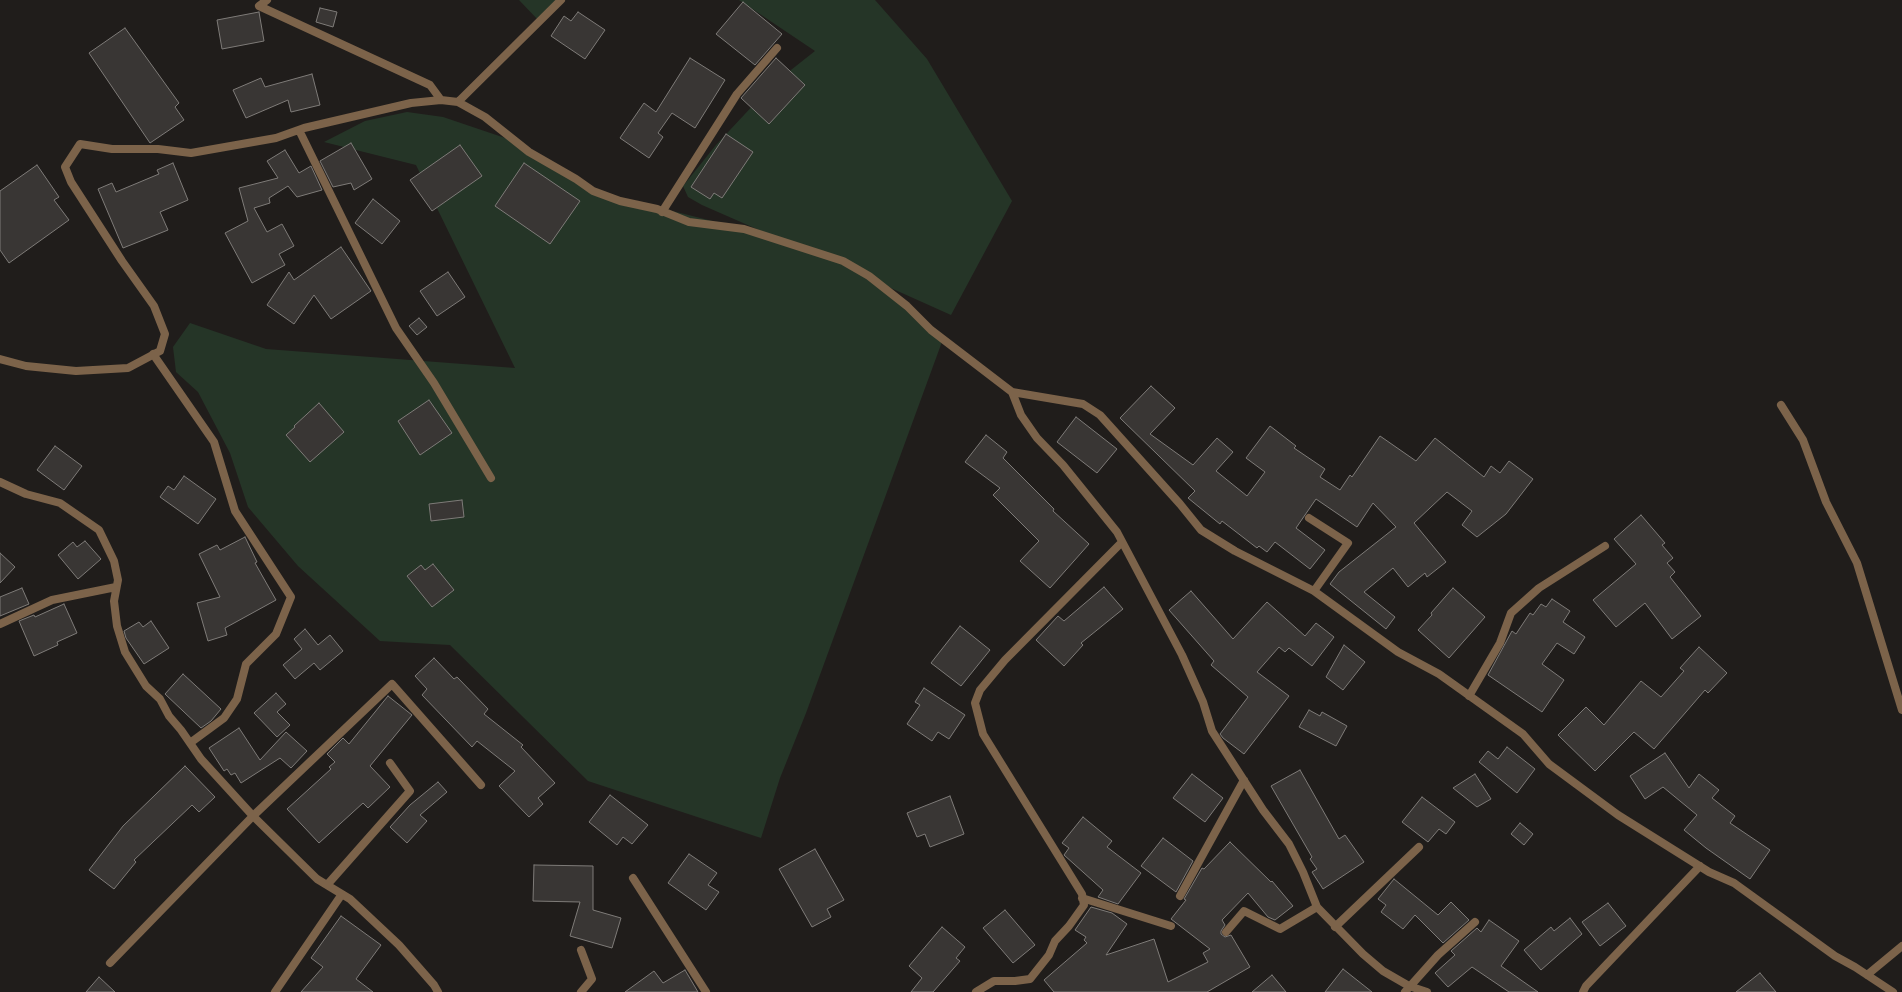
<!DOCTYPE html>
<html>
<head>
<meta charset="utf-8">
<style>
	body { margin:0 }
	canvas { display:block; background:#201d1b }
</style>
</head>
<body>
<canvas width="1902" height="992"></canvas>
<script>
const context = document.querySelector('canvas').getContext('2d');
context.lineJoin = 'round';
function fillPath(path, color) {
  context.fillStyle = color;
  context.fill(path, 'evenodd');
}
function shape(rows) {
  const path = new Path2D();
  for (const r of rows) {
    path.moveTo(r[0], r[1]);
    for (let i = 2; i < r.length; i += 2) path.lineTo(r[i], r[i + 1]);
  }
  return path;
}
function strokePath(path, color, width, dash) {
  context.strokeStyle = color;
  context.lineWidth = width;
  context.lineCap = dash ? 'butt' : 'round';
  context.setLineDash(dash || []);
  context.stroke(path);
}
const green = shape([
	[519,0,564,0,540,22],
	[739,0,875,0,927,59,1012,201,951,315,873,280,943,339,806,713,780,778,761,838,588,781,450,645,380,641,298,566,248,507,230,453,198,392,176,372,173,347,190,323,266,349,515,368,416,165,324,142,365,121,407,112,443,117,511,140,593,191,744,229,791,244,702,205,688,197,683,186,716,145,772,85,815,51]
]);
const building = shape([
	[743,2,782,34,755,65,716,34,743,2],
	[320,8,337,12,333,27,316,22,320,8],
	[259,12,264,41,222,49,217,20,259,12],
	[578,12,605,30,585,59,551,36,564,16,571,21,578,12],
	[125,28,179,103,175,107,184,120,150,143,89,53,125,28],
	[690,58,725,80,695,128,672,113,658,133,663,137,649,158,620,138,644,103,656,112,690,58],
	[776,58,805,85,769,124,741,98,776,58],
	[312,74,320,105,291,112,288,100,246,118,233,90,261,78,265,87,312,74],
	[726,134,753,152,722,198,714,193,710,199,691,187,726,134],
	[351,143,372,179,354,190,351,183,333,187,320,161,351,143],
	[460,145,482,176,432,211,410,180,460,145],
	[285,150,299,173,311,166,322,190,297,197,288,186,269,198,270,203,254,208,267,232,282,224,294,246,279,254,285,265,252,283,225,233,248,221,239,188,278,178,267,161,285,150],
	[173,163,188,200,160,212,168,230,123,248,98,189,112,183,116,192,159,174,157,170,173,163],
	[524,163,580,201,550,244,495,206,524,163],
	[37,165,59,197,54,200,69,220,9,263,0,250,0,191,37,165],
	[373,199,400,221,382,244,355,223,373,199],
	[341,247,371,291,331,319,314,295,294,324,267,305,289,272,294,280,341,247],
	[448,272,465,297,437,316,420,291,448,272],
	[419,318,427,327,417,335,409,326,419,318],
	[1151,386,1175,408,1150,434,1193,465,1217,438,1233,452,1216,471,1247,496,1265,472,1246,458,1270,426,1296,446,1294,448,1325,469,1320,477,1340,490,1350,475,1352,477,1380,436,1416,461,1435,438,1484,477,1491,466,1500,473,1509,461,1533,479,1506,514,1477,537,1462,525,1472,511,1447,492,1414,523,1446,562,1427,577,1425,573,1408,587,1393,568,1364,592,1395,617,1386,629,1330,584,1339,572,1396,527,1373,503,1357,527,1316,499,1296,528,1325,550,1310,569,1275,542,1267,552,1259,546,1257,548,1222,521,1220,524,1188,498,1195,491,1120,418,1151,386],
	[429,400,452,433,420,455,398,421,429,400],
	[319,403,344,432,310,462,286,435,295,427,294,426,319,403],
	[1076,417,1117,449,1097,473,1057,442,1076,417],
	[986,435,1007,452,1003,458,1054,509,1053,511,1089,544,1050,588,1020,561,1039,541,993,495,1000,488,965,462,986,435],
	[55,446,82,466,64,490,37,470,55,446],
	[184,476,216,499,198,524,160,497,168,486,174,490,184,476],
	[462,500,464,517,431,521,429,504,462,500],
	[1641,515,1665,543,1662,545,1673,558,1667,563,1675,572,1670,577,1701,616,1672,639,1645,603,1616,627,1593,600,1636,564,1614,539,1641,515],
	[245,537,257,562,255,563,276,600,225,628,227,635,208,641,197,603,220,597,199,554,217,545,220,550,245,537],
	[85,541,101,559,78,579,58,555,73,542,77,547,85,541],
	[0,553,15,567,0,583,0,553],
	[433,564,454,590,432,607,407,576,421,565,425,570,433,564],
	[1104,587,1123,609,1081,643,1083,645,1064,666,1036,640,1058,616,1064,621,1104,587],
	[22,588,29,604,0,616,0,597,22,588],
	[1453,588,1485,617,1449,658,1418,630,1432,615,1431,613,1453,588],
	[1191,591,1233,639,1267,602,1305,636,1316,623,1334,637,1312,666,1289,648,1285,652,1279,647,1257,672,1289,696,1244,754,1223,738,1220,734,1248,697,1211,665,1214,661,1169,610,1191,591],
	[1552,599,1570,611,1563,622,1585,637,1574,654,1557,643,1542,664,1564,680,1542,712,1488,675,1512,631,1516,634,1530,613,1533,615,1541,604,1546,607,1552,599],
	[64,604,77,633,57,642,58,645,34,656,19,621,34,615,35,617,64,604],
	[151,621,169,648,144,664,126,638,124,631,139,622,143,627,151,621],
	[960,626,990,650,961,686,931,663,960,626],
	[305,629,318,645,330,635,343,651,320,670,314,663,295,679,283,665,302,649,294,639,305,629],
	[1344,645,1365,662,1343,690,1326,677,1344,645],
	[1699,647,1727,673,1708,693,1705,690,1654,749,1634,732,1595,771,1558,735,1586,707,1604,725,1641,681,1661,697,1684,671,1680,668,1699,647],
	[434,658,454,679,457,677,488,709,484,714,523,745,521,747,555,783,538,798,543,804,529,817,499,786,515,771,477,741,472,747,422,695,427,689,415,676,434,658],
	[183,674,221,709,211,721,201,728,165,694,183,674],
	[924,688,965,715,949,739,938,732,932,741,907,724,920,705,915,702,924,688],
	[276,693,286,704,277,712,290,725,277,737,254,713,276,693],
	[388,696,412,715,370,766,390,787,368,808,363,803,319,843,287,809,331,769,329,767,335,762,327,754,343,738,349,744,388,696],
	[1309,710,1320,716,1322,712,1347,726,1336,746,1299,727,1309,710],
	[239,728,260,760,286,732,307,751,291,768,280,758,241,783,235,773,231,775,227,769,224,771,209,748,239,728],
	[1507,747,1535,769,1517,793,1479,762,1488,751,1498,759,1507,747],
	[1665,753,1689,788,1699,774,1719,790,1712,798,1735,816,1730,823,1770,850,1750,879,1706,848,1684,830,1697,815,1663,787,1645,799,1630,776,1665,753],
	[185,766,215,797,199,812,192,805,134,860,136,862,114,889,89,870,123,826,185,766],
	[1300,770,1339,839,1345,835,1364,862,1323,889,1312,872,1317,869,1310,859,1312,857,1271,786,1300,770],
	[1192,774,1223,798,1205,822,1173,798,1192,774],
	[1475,774,1491,799,1477,807,1453,788,1475,774],
	[438,782,447,792,420,815,427,821,407,843,390,827,410,805,438,782],
	[610,795,648,825,632,844,623,837,617,845,589,822,610,795],
	[950,796,964,834,930,847,925,834,917,837,907,813,950,796],
	[1422,797,1455,822,1446,834,1439,829,1428,842,1402,822,1422,797],
	[1083,817,1112,841,1107,847,1141,873,1118,904,1098,897,1103,890,1064,855,1069,848,1062,843,1083,817],
	[1520,823,1533,834,1524,845,1511,834,1520,823],
	[1163,838,1193,861,1176,892,1141,866,1163,838],
	[1230,842,1271,882,1272,881,1293,906,1275,920,1268,917,1248,893,1222,920,1225,925,1221,931,1221,934,1225,937,1231,935,1250,967,1207,992,1054,992,1044,980,1087,943,1084,940,1086,937,1075,930,1091,907,1112,913,1127,924,1106,955,1154,939,1168,982,1208,962,1203,953,1210,949,1171,919,1186,900,1184,899,1202,868,1204,869,1230,842],
	[815,849,844,900,827,909,831,917,812,927,779,869,815,849],
	[689,854,717,873,708,885,719,892,706,910,668,883,689,854],
	[534,865,593,866,593,910,621,918,612,948,570,936,580,902,533,901,534,865],
	[1394,879,1438,915,1451,902,1469,920,1443,943,1415,915,1403,929,1381,912,1386,905,1378,899,1394,879],
	[1608,903,1626,926,1600,946,1582,922,1608,903],
	[1005,910,1035,945,1013,963,983,928,1005,910],
	[341,916,381,945,356,979,373,992,301,992,323,967,311,958,341,916],
	[1570,918,1582,934,1541,970,1524,950,1551,927,1554,931,1570,918],
	[1489,920,1519,941,1501,966,1538,992,1509,992,1472,967,1448,987,1435,973,1455,955,1451,951,1477,928,1481,932,1489,920],
	[942,927,965,947,956,958,960,961,933,992,911,992,922,978,909,966,942,927],
	[1343,969,1372,992,1325,992,1343,969],
	[685,970,698,992,625,992,654,971,663,983,685,970],
	[1760,973,1776,992,1736,992,1760,973],
	[1272,975,1286,992,1252,992,1272,975],
	[99,977,115,992,86,992,99,977]
]);
const street = shape([
	[267,0,259,6,430,85,441,100],
	[458,102,561,0],
	[299,130,396,328,434,383,491,478],
	[662,212,737,94,777,48],
	[153,354,214,442,235,511,291,597,276,634,246,664,237,699,224,718,190,743],
	[0,359,26,366,76,371,128,368,160,351,165,334,154,306,122,261,71,182,65,167,80,144,112,149,158,149,191,153,276,138,304,128,411,103,441,100,458,102,485,117,529,152,576,179,593,191,620,201,657,209,689,222,744,229,843,261,869,276,907,306,931,330,1012,392,1083,404,1100,415,1180,504,1201,530,1235,551,1314,591,1398,652,1439,674,1523,734,1549,764,1618,815,1709,872,1734,883,1835,956,1855,967,1893,992],
	[1012,392,1021,415,1037,438,1063,465,1117,532,1182,655,1203,702,1212,731,1263,810,1289,844,1303,872,1317,907,1363,954,1383,971,1409,986,1427,992],
	[1781,405,1803,440,1826,502,1857,563,1902,710],
	[0,482,26,494,60,503,99,530,114,561,118,580,114,601,117,626,125,652,146,686,160,699,169,716,181,730,201,759,253,816,317,879,350,899,399,945,434,985,438,992],
	[1309,518,1348,543,1314,591],
	[0,624,52,600,116,587],
	[1469,696,1500,643,1511,613,1539,588,1605,546],
	[633,878,706,992],
	[327,885,410,791,390,763],
	[1180,896,1244,780],
	[1082,898,1171,926],
	[1335,927,1419,847],
	[1226,932,1244,911,1280,929,1317,907],
	[581,950,592,979,581,992],
	[110,963,253,816,392,684,481,785],
	[1867,975,1902,946],
	[275,992,342,894],
	[976,992,994,981,1015,981,1030,979,1049,955,1055,941,1069,926,1084,905,1082,894,983,734,975,703,980,690,1005,660,1122,542],
	[1405,992,1438,955,1475,922],
	[1583,992,1586,986,1700,866]
]);
fillPath(green, '#253527');
fillPath(building, '#393634');
strokePath(building, '#7e7b78', 1);
strokePath(street, '#7c634a', 8);
</script>
</body>
</html>
